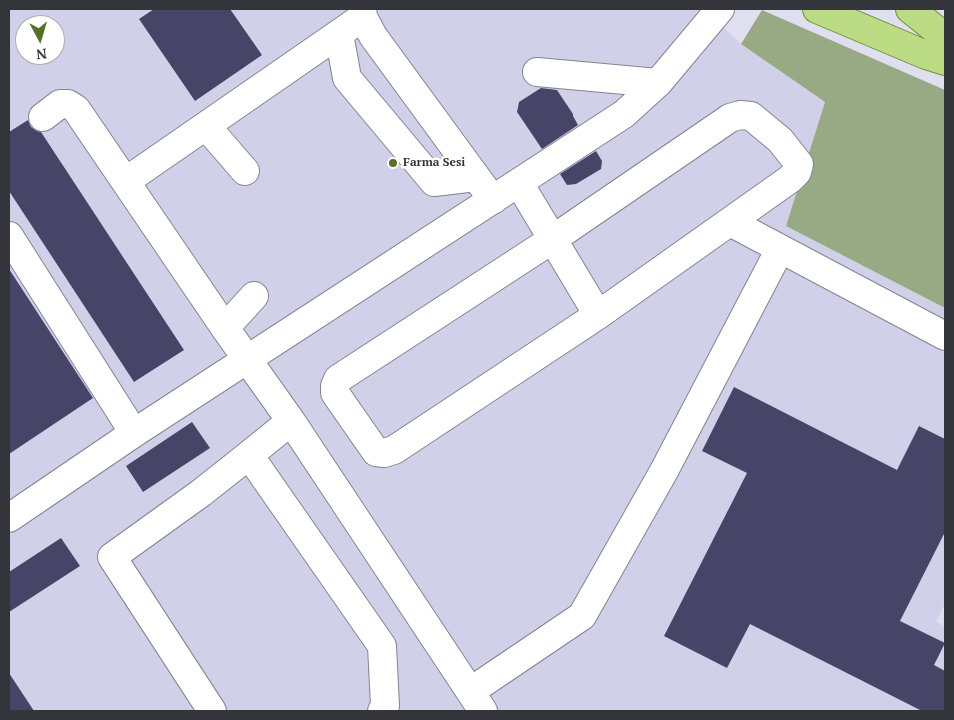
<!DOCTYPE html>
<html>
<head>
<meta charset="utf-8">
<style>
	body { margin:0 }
	#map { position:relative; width:954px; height:720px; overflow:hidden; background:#dfdff0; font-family:"PT Serif",serif }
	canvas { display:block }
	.frame { position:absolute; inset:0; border:10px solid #34343b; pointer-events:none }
	.north { position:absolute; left:15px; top:15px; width:50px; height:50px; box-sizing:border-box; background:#fff; border:1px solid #aeaeb1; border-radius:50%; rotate:174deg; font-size:14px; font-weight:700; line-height:20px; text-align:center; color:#34343b }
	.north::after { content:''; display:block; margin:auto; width:18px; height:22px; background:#547126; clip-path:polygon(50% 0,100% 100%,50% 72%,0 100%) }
</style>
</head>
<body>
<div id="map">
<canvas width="954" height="720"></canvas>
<div class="frame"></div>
<div class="north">N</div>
</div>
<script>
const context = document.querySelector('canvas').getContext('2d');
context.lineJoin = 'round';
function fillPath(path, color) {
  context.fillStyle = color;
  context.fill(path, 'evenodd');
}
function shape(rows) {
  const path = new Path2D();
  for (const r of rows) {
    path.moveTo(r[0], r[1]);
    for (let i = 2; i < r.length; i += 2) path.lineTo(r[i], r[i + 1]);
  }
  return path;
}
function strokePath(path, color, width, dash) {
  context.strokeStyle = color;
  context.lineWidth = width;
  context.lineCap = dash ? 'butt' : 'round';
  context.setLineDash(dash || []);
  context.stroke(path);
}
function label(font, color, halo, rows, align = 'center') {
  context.font = font + ' "PT Serif",serif';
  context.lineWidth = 5;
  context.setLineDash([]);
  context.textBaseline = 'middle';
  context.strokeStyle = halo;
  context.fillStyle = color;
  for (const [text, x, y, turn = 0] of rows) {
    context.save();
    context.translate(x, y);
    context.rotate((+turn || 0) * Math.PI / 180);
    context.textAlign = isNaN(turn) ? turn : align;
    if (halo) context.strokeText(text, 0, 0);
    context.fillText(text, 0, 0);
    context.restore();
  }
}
const built = shape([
	[9,9,704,9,741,44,825,102,786,226,945,308,945,603,936,622,945,626,945,711,9,711],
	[25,25,55,25,55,55,25,55]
]);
const forest = shape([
	[762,10,945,90,945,308,786,226,825,102,741,44]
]);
const building = shape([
	[154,9,230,9,262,55,195,101,139,19],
	[541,88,557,90,573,114,573,116,578,125,542,149,517,112,519,102],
	[28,120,31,127,37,131,41,132,184,350,134,382,9,191,9,132],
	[596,151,602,161,601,169,576,184,567,185,560,174],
	[9,269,93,398,9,454],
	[734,387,897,470,919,426,945,439,945,532,900,621,945,643,934,665,945,671,945,711,922,711,750,624,727,668,664,636,747,473,702,451],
	[192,422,210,448,143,492,126,466],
	[61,538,80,566,9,612,9,572],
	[9,673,34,711,9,711]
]);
const minor = shape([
	[362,9,363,17,373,36,493,200],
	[339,34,347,78,434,182,476,177],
	[537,72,658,83],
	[740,115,751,116,780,140,799,164,797,172,790,179,598,315,394,450,384,453,376,452,335,393,335,386,338,379,553,239,730,118,740,115],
	[43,117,60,104,68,104,76,109,225,328,291,421,483,711],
	[206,126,245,171],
	[126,181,363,17],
	[519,183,598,315],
	[730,222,945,336],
	[9,236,134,433],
	[225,328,254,296],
	[291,421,249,455,382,646,385,706,382,711],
	[9,518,134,433,624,114,658,83,720,9],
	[471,691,582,616,664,471,780,249],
	[212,711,112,557,201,493,249,455]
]);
const major = shape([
	[817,9,926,55,945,61],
	[910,9,945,37]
]);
const markers = [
	[393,163,5,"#547126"]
];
const poiNames = [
	["Farma Sesi",403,163]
];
fillPath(built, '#d0d1e9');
fillPath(forest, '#98aa83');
fillPath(building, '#464568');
strokePath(minor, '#838392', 30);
strokePath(major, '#6f9234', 30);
strokePath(minor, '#fff', 28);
strokePath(major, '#bcdc83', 28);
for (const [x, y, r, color] of markers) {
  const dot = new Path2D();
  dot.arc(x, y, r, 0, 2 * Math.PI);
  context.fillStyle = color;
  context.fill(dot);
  strokePath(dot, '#fff', 2);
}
label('bold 12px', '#34343b', '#fff', poiNames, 'left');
</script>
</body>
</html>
